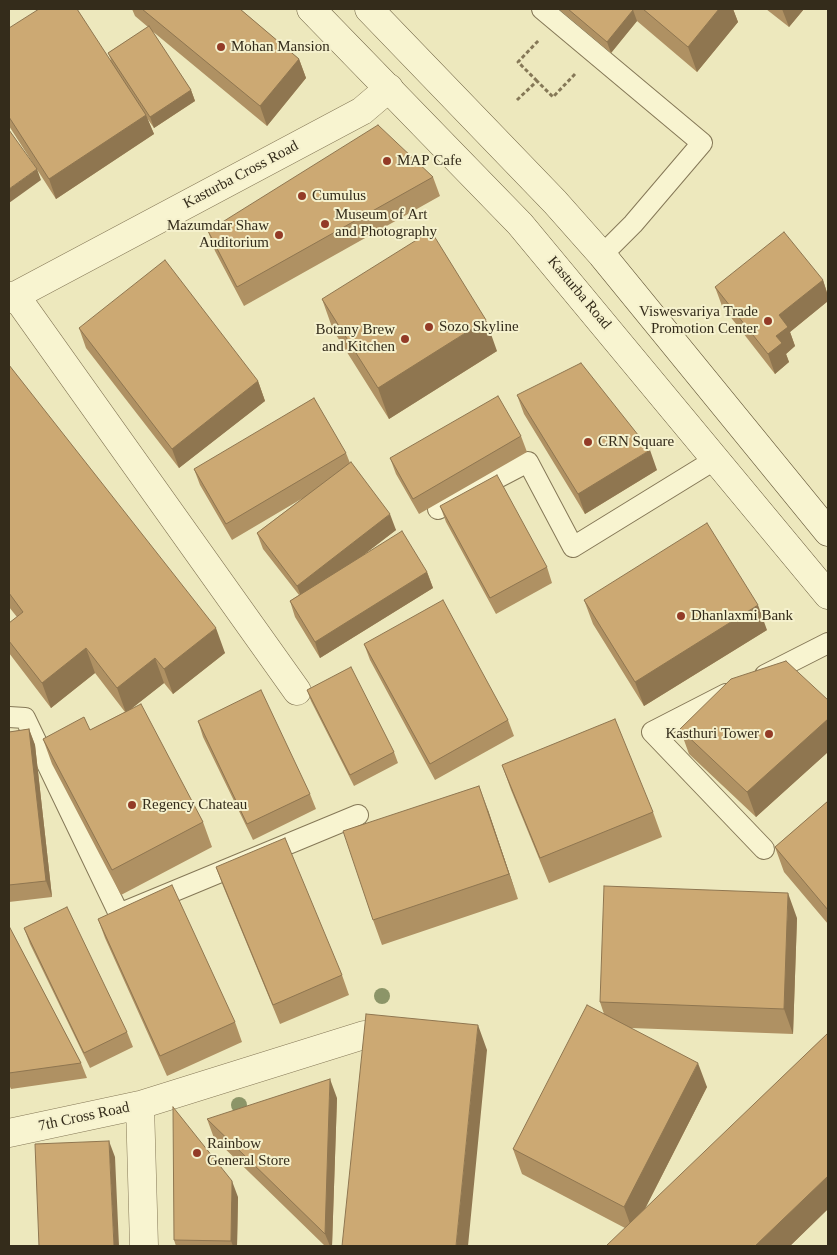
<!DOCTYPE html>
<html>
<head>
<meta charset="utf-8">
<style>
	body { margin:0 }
	#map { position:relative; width:837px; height:1255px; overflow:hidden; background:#ede8bd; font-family:"Times New Roman",serif }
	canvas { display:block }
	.frame { position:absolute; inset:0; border:10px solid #342c1b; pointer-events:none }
</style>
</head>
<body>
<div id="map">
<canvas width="837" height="1255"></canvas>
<div class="frame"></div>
</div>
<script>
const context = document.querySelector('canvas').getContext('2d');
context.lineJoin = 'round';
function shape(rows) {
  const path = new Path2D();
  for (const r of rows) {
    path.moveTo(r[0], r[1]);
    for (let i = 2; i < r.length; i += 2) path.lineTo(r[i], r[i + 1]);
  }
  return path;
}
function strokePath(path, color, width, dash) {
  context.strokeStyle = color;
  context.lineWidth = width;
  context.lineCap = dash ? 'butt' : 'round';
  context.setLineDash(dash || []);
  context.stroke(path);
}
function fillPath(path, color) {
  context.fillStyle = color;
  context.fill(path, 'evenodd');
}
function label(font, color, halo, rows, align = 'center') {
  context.font = font + ' "Times New Roman",serif';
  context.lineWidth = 4;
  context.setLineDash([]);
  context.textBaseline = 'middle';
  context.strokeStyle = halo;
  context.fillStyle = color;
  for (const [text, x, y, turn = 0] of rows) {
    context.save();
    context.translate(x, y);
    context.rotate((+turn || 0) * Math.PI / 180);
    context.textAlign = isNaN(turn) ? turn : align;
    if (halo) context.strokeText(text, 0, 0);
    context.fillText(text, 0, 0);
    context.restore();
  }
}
const path = shape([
	[537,81,518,62,539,40],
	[517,100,537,81,553,97,576,73]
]);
const lane = shape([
	[542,9,702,143,633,224,602,255],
	[438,509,528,462,573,547,716,459],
	[765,675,828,643],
	[726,694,652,732,764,849],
	[9,717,25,718,119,914,358,815]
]);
const street = shape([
	[15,295,297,691],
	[9,299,362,111,389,88],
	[140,1105,364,1035],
	[9,1133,140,1105,144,1246]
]);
const secondary = shape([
	[311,9,520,224,828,595],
	[369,9,555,202,602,255,828,532]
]);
const trees = [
	[382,996],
	[239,1105]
];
const wall = shape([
	[132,9,240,9,299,59,306,78,267,126,151,30,191,90,195,101,154,128,147,118,154,134,56,199,9,126,9,28,111,60,108,53,148,27,135,16],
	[560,9,733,9,738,22,697,72,637,21,611,53,561,11],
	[766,9,804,9,789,27],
	[433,177,440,196,244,306,215,251,208,231],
	[823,280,828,296,828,301,790,332,795,346,786,354,789,362,775,374,722,306,715,287],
	[322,299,497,351,389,419,333,330],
	[79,328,258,381,265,401,179,468,86,348],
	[9,365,225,653,173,694,164,683,132,708,203,822,212,847,121,895,52,764,43,739,90,730,125,712,95,673,51,708,9,653,9,623,17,617,9,607],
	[517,395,657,470,585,514,524,414],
	[521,436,527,452,419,514,396,474,390,458],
	[346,453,350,463,396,530,365,554,427,572,433,588,320,658,295,617,290,601,299,595,263,549,257,533,303,498,232,540,200,485,194,469],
	[440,506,547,567,552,583,496,614,446,522],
	[584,600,767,630,644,706,593,624],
	[364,644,508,720,514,736,435,780,370,660],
	[307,690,394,752,398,763,354,786,311,701],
	[828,700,828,752,756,817,689,754,680,729],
	[198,721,310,794,316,809,253,840,203,737],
	[29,729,35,745,52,897,9,902,9,732],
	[502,765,653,812,662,837,549,883,511,790],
	[828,801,828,924,784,872,775,847],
	[488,810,518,899,382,945,373,920],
	[216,867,342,975,349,995,280,1024,223,886],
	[797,918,793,1034,631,1028,707,1087,644,1211,828,1033,828,1209,790,1246,625,1228,522,1174,513,1149,604,1014,600,1002],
	[98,919,235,1022,242,1042,167,1076,105,938],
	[9,926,81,1063,87,1078,11,1089,9,1085],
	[24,928,127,1032,133,1047,90,1068,30,944],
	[337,1098,332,1246,325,1246,214,1138,207,1119],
	[238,1197,237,1246,176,1246,174,1240]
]);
const shadedWall = shape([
	[719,9,733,9,738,22,697,72,688,47],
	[782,9,804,9,789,27],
	[633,10,637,21,611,53,607,42],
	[299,59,306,78,267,126,260,106],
	[191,90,195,101,154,128,150,117],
	[146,115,154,134,56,199,49,179],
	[37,169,41,180,9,203,9,189],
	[823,280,828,296,828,301,790,332,795,346,786,354,789,362,775,374,768,354,776,336,779,315],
	[486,320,497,351,389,419,378,388],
	[258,381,265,401,179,468,172,449],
	[650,450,657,470,585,514,578,494],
	[390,514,396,530,303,601,297,586],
	[427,572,433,588,320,658,315,642],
	[758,605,767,630,644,706,635,682],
	[216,628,225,653,173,694,164,669],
	[86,648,95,673,51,708,42,683],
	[155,658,164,683,126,713,117,688],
	[828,719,828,752,756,817,747,792],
	[29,729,35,745,52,897,46,881],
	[479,786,488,810,518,899,509,874],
	[788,893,797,918,793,1034,784,1009],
	[478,1025,487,1050,468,1246,456,1246],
	[698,1063,707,1087,633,1232,624,1207],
	[330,1079,337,1098,332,1246,330,1246,325,1234],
	[109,1141,115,1157,119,1246,114,1246],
	[828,1176,828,1209,790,1246,755,1246],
	[232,1181,238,1197,237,1246,233,1246,231,1241]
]);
const building = shape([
	[39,9,77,9,146,115,49,179,9,117,9,28,39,9],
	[142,9,240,9,299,59,260,106,142,9],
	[568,9,631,9,633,10,607,42,568,9],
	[643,9,719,9,688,47,643,9],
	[149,26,191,90,150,117,108,53,149,26],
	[378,125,433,177,237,287,208,231,378,125],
	[9,130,37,169,9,189,9,130],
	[431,231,486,320,378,388,322,299,431,231],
	[784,232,823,280,779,315,788,327,776,336,782,343,768,354,715,287,784,232],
	[165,260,258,381,172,449,79,328,165,260],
	[581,363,650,450,578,494,517,395,581,363],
	[9,365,216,628,164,669,155,658,117,688,86,648,42,683,9,641,9,623,23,612,9,593,9,365],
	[498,396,521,436,413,499,390,458,498,396],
	[314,398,346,453,226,524,194,469,314,398],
	[351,462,390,514,297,586,257,533,351,462],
	[497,475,547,567,490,598,440,506,497,475],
	[707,523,758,605,635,682,584,600,707,523],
	[402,531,427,572,315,642,290,601,402,531],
	[443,600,508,720,430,764,364,644,443,600],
	[786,661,828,700,828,719,747,792,680,729,731,679,786,661],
	[351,667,394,752,350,775,307,690,351,667],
	[261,690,310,794,247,824,198,721,261,690],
	[141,704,203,822,112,870,43,739,84,717,90,730,141,704],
	[615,719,653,812,540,858,502,765,615,719],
	[29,729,46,881,9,885,9,732,29,729],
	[479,786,509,874,373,920,343,831,479,786],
	[828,801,828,910,775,847,828,801],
	[285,838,342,975,273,1005,216,867,285,838],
	[172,885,235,1022,160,1056,98,919,172,885],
	[604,886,788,893,784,1009,600,1002,604,886],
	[67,907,127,1032,84,1053,24,928,67,907],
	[9,926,81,1063,9,1073,9,926],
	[587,1005,698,1063,624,1207,513,1149,587,1005],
	[366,1014,478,1025,456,1246,342,1246,366,1014],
	[828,1033,828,1176,755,1246,606,1246,828,1033],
	[330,1079,325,1234,207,1119,330,1079],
	[173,1107,232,1181,231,1241,174,1240,173,1107],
	[109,1141,114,1246,39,1246,35,1144,109,1141]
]);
const markers = [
	[221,47,5,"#933b27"],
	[387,161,5,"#933b27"],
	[302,196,5,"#933b27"],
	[325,224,5,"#933b27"],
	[279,235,5,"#933b27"],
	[768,321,5,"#933b27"],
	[429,327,5,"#933b27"],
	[405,339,5,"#933b27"],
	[588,442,5,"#933b27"],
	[681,616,5,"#933b27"],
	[769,734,5,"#933b27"],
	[132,805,5,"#933b27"],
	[197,1153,5,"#933b27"]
];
const poiNames = [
	["Mohan Mansion",231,47],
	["MAP Cafe",397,161],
	["Cumulus",312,196],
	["Museum of Art",335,215],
	["and Photography",335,232],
	["Mazumdar Shaw",269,226,"right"],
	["Auditorium",269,243,"right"],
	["Viswesvariya Trade",758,312,"right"],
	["Promotion Center",758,329,"right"],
	["Sozo Skyline",439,327],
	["Botany Brew",395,330,"right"],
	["and Kitchen",395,347,"right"],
	["CRN Square",598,442],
	["Dhanlaxmi Bank",691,616],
	["Kasthuri Tower",759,734,"right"],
	["Regency Chateau",142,805],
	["Rainbow",207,1144],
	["General Store",207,1161]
];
const streetNames = [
	["Kasturba Cross Road",241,175,-28],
	["Kasturba Road",579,293,50],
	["7th Cross Road",84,1117,-12]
];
strokePath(lane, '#857857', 22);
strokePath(street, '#857857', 29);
strokePath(secondary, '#66593a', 29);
strokePath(path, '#857857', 3, [4, 2.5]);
strokePath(lane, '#f8f4d0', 20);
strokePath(street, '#f8f4d0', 28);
strokePath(secondary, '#f8f4d0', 28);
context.fillStyle = '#8c9568';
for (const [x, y] of trees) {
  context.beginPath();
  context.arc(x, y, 8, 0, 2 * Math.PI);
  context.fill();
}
fillPath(wall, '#af9163');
fillPath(shadedWall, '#8f7650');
fillPath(building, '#cca973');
strokePath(building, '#8f7650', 1);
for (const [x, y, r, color] of markers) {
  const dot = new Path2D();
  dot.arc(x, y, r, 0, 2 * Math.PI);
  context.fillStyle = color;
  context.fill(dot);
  strokePath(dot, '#f5f1cd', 2);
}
label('15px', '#342c1b', '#f5f1cd', poiNames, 'left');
label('15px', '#342c1b', '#f5f1cd', streetNames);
</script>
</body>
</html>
